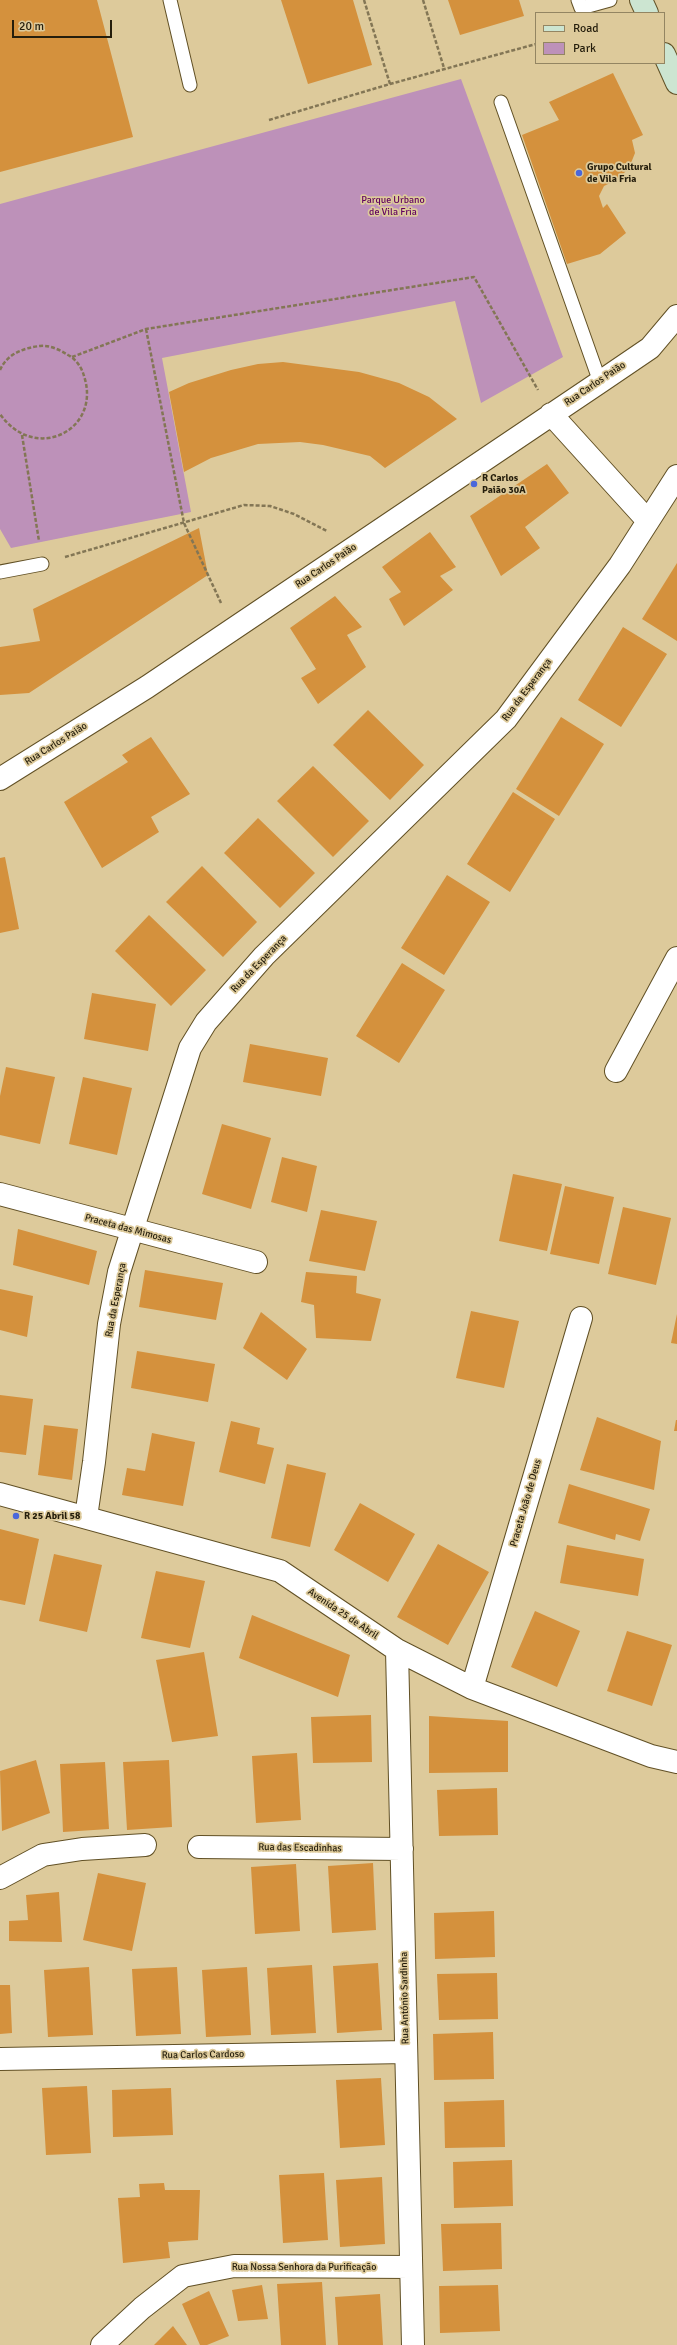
<!DOCTYPE html>
<meta charset="utf-8">
<style>
body{margin:0}
#map{position:relative;width:677px;height:2345px;overflow:hidden;background:#ddca9b;font-family:Signika,sans-serif}
canvas{display:block}
.legend{position:absolute;left:535px;top:12px;width:130px;height:52px;box-sizing:border-box;background:#ddca9b;border:1px solid #938562;margin:0;padding:5px 7px;list-style:none;font-size:12px;color:#251e0c}
.legend li{display:flex;align-items:center;gap:8px;height:20px}
.legend b{width:20px;border:1px solid #938562}
.scale{position:absolute;left:12px;top:20px;width:100px;height:18px;box-sizing:border-box;border:2px solid #251e0c;border-top:0;padding-left:5px;font-size:12px;line-height:14px;white-space:nowrap;color:#251e0c;-webkit-text-stroke:3px #ddca9b;paint-order:stroke}
</style>
<div id="map">
<canvas width="677" height="2345"></canvas>
<ul class="legend">
<li><b style="height:5px;background:#cce5d1"></b>Road</li>
<li><b style="height:11px;background:#bd91b9"></b>Park</li>
</ul>
<div class="scale">20 m</div>
</div>
<script>
const c = document.querySelector('canvas').getContext('2d');
c.lineJoin = 'round';
function fill(path, color) {
  c.fillStyle = color;
  c.fill(path, 'evenodd');
}
function trace(path, color, width, dash) {
  c.strokeStyle = color;
  c.lineWidth = width;
  c.lineCap = dash ? 'butt' : 'round';
  c.setLineDash(dash || []);
  c.stroke(path);
}
function drawText(font, color, halo, rows, align = 'center') {
  c.font = font + ' Signika,sans-serif';
  c.lineWidth = 3.5;
  c.setLineDash([]);
  c.textBaseline = 'middle';
  c.strokeStyle = halo;
  c.fillStyle = color;
  for (const [text, x, y, turn = 0] of rows) {
    c.save();
    c.translate(x, y);
    c.rotate((+turn || 0) * Math.PI / 180);
    c.textAlign = isNaN(turn) ? turn : align;
    if (halo) c.strokeText(text, 0, 0);
    c.fillText(text, 0, 0);
    c.restore();
  }
}
fill(new Path2D(`
 M461,79L563,357L481,403L455,301L162,358L191,512L11,548L0,529V204Z`), '#bd91b9');
fill(new Path2D(`
 M0,0H97L133,137L0,172Z
 M281,0H353L372,65L308,84Z
 M448,0H519L524,16L460,35Z
 M613,73L643,135L632,140L635,153L629,168L618,179L604,186L599,196L603,208L607,204L626,233L600,254L567,264L522,135L559,120L549,102Z
 M283,362L359,372L399,383L429,397L457,419L385,468L370,456L323,445L300,442L258,444L211,458L184,472L169,392L189,383L231,370L258,364Z
 M547,464L569,493L525,527L540,548L501,576L470,516Z
 M199,528L208,575L29,693L0,695V647L40,641L33,609Z
 M430,532L456,567L440,576L453,590L404,626L389,599L401,592L382,567Z
 M677,563V641L642,619Z
 M335,596L362,627L347,635L366,667L318,704L301,678L316,669L290,628Z
 M623,627L667,654L621,727L578,700Z
 M368,710L424,765L390,800L333,745Z
 M561,717L604,744L559,816L516,789Z
 M151,737L190,794L151,817L159,832L102,868L64,802L128,762L122,755Z
 M313,766L369,821L333,857L277,801Z
 M513,792L555,819L510,892L467,864Z
 M258,818L315,873L280,908L224,853Z
 M5,857L19,929L0,933V858Z
 M202,866L257,922L223,957L166,902Z
 M447,875L490,902L444,975L401,948Z
 M149,915L206,970L171,1006L115,951Z
 M402,963L445,990L399,1063L356,1036Z
 M92,993L156,1004L148,1051L84,1039Z
 M250,1044L328,1058L321,1096L243,1082Z
 M6,1067L55,1077L40,1144L0,1135V1096Z
 M83,1077L132,1088L117,1155L69,1144Z
 M222,1124L271,1138L251,1209L202,1194Z
 M282,1157L317,1166L307,1212L271,1202Z
 M513,1174L562,1184L547,1251L499,1241Z
 M565,1186L614,1197L599,1264L550,1254Z
 M623,1207L671,1218L656,1285L608,1274Z
 M321,1210L377,1221L365,1271L309,1261Z
 M18,1229L97,1251L89,1285L13,1265Z
 M145,1270L223,1283L216,1320L139,1307Z
 M306,1272L357,1276L356,1293L381,1299L371,1341L316,1338L314,1305L301,1302Z
 M0,1289L33,1296L27,1337L0,1330Z
 M471,1311L519,1321L504,1388L456,1378Z
 M261,1312L307,1349L287,1380L243,1348Z
 M677,1314V1344L671,1343Z
 M137,1351L215,1364L208,1402L131,1388Z
 M0,1395L33,1399L26,1455L0,1452Z
 M597,1417L661,1441L654,1490L580,1470Z
 M676,1420H677V1431H674Z
 M231,1421L260,1428L257,1444L274,1448L265,1484L219,1472Z
 M44,1425L78,1429L72,1480L38,1475Z
 M152,1433L195,1442L183,1506L122,1495L127,1468L145,1471Z
 M287,1464L326,1473L310,1547L271,1538Z
 M569,1484L650,1509L640,1541L616,1534L615,1540L558,1523Z
 M360,1503L415,1534L388,1582L334,1550Z
 M0,1529L39,1539L25,1605L0,1600Z
 M438,1544L489,1572L448,1645L397,1617Z
 M567,1545L644,1559L638,1596L560,1583Z
 M54,1554L102,1565L87,1632L39,1621Z
 M156,1571L205,1581L190,1648L141,1638Z
 M535,1611L580,1631L557,1687L511,1667Z
 M252,1615L350,1655L338,1697L239,1658Z
 M627,1631L672,1645L652,1706L607,1691Z
 M204,1652L218,1736L172,1742L156,1660Z
 M371,1715L372,1762L313,1763L311,1717Z
 M429,1716L508,1721V1772L429,1773Z
 M297,1753L301,1820L256,1823L252,1756Z
 M36,1760L50,1813L2,1831L0,1771Z
 M169,1760L172,1827L127,1830L123,1762Z
 M105,1762L109,1829L63,1832L60,1764Z
 M497,1788L498,1835L439,1836L437,1790Z
 M373,1863L376,1930L332,1933L328,1866Z
 M296,1864L300,1931L255,1934L251,1867Z
 M98,1873L146,1883L132,1951L83,1940Z
 M59,1892L62,1942L9,1941V1921L28,1920L26,1895Z
 M494,1911L495,1957L435,1959L434,1913Z
 M378,1963L382,2030L337,2033L333,1966Z
 M312,1965L316,2033L271,2035L267,1968Z
 M89,1967L93,2035L48,2037L44,1970Z
 M177,1967L181,2034L136,2036L132,1969Z
 M247,1967L251,2035L206,2037L202,1970Z
 M497,1973L498,2019L439,2020L437,1974Z
 M0,1985H10L12,2033L0,2034Z
 M493,2032L494,2079L434,2080L433,2034Z
 M381,2078L385,2145L340,2148L336,2080Z
 M87,2086L91,2153L46,2155L42,2088Z
 M171,2088L173,2135L113,2137L112,2090Z
 M504,2100L505,2147L445,2148L444,2102Z
 M512,2160L513,2206L454,2208L453,2162Z
 M324,2173L328,2240L283,2243L279,2175Z
 M382,2177L385,2244L340,2247L336,2180Z
 M164,2183L165,2190H200L198,2240L168,2242L170,2258L123,2263L118,2198L140,2197L139,2184Z
 M501,2223L502,2269L443,2271L441,2224Z
 M322,2282L326,2345H281L277,2284Z
 M262,2285L268,2319L238,2321L232,2290Z
 M498,2285L500,2331L440,2333L439,2286Z
 M209,2291L229,2336L207,2345H200L182,2304Z
 M380,2294L383,2345H338L335,2297Z
 M173,2326L187,2345H154Z`), '#d4913d');
const service = new Path2D(`
 M170,0L190,85
 M578,0L581,8L610,0
 M501,102L600,382
 M0,572L42,564`);
const minor = new Path2D(`
 M551,414L648,521
 M0,779L147,687L600,382L650,348L677,316
 M616,1071L677,958
 M0,1194L256,1262
 M0,1494L280,1571L397,1650L472,1688L651,1756L677,1762
 M86,1517L94,1462L109,1324L119,1272L190,1048L206,1022L264,956L506,719L620,565L677,476
 M397,1650L413,2345
 M472,1688L581,1318
 M199,1847L402,1849
 M0,1878L43,1855L82,1849L145,1845
 M0,2059L406,2052
 M102,2345L142,2308L183,2276L234,2266L411,2267`);
const secondary = new Path2D(`
 M641,0L647,13
 M664,54L677,83`);
trace(service, '#615025', 15);
trace(minor, '#615025', 24);
trace(secondary, '#615025', 24);
trace(new Path2D(`
 M364,0L390,84
 M423,0L444,68
 M269,120L390,84L536,44
 M146,329L184,523L221,603
 M72,357L146,329L474,277L538,390
 M0,370C7,354 23,348 40,346C50,345 60,350 68,355C76,359 82,368 84,376C102,430 35,464 0,414
 M22,435L39,541
 M65,557L244,505L270,506L294,514L327,531`), '#837655', 2.5, [4, 2]);
trace(service, '#fff', 13);
trace(minor, '#fff', 22);
trace(secondary, '#cce5d1', 22);
for (const [x, y, r, color] of [
 [579,173,4,"#4a67db"],
 [474,484,4,"#4a67db"],
 [16,1516,4,"#4a67db"]
]) {
  const dot = new Path2D();
  dot.arc(x, y, r, 0, 2 * Math.PI);
  c.fillStyle = color;
  c.fill(dot);
  trace(dot, '#ddca9b', 1.5);
}
drawText('bold 10px', '#251e0c', '#ddca9b', [
 ["Grupo Cultural",587,167],
 ["de Vila Fria",587,179],
 ["R Carlos",482,478],
 ["Paião 30A",482,490],
 ["R 25 Abril 58",24,1516]
], 'left');
drawText('10px', '#60005f', '#ddca9b', [
 ["Parque Urbano",393,200],
 ["de Vila Fria",393,212]
]);
drawText('10px', '#251e0c', '#ddca9b', [
 ["Rua Carlos Paião",595,384,-34],
 ["Rua Carlos Paião",326,566,-34],
 ["Rua da Esperança",527,690,-53],
 ["Rua Carlos Paião",56,744,-32],
 ["Rua da Esperança",259,964,-46],
 ["Praceta das Mimosas",128,1229,15],
 ["Rua da Esperança",116,1300,-79],
 ["Praceta João de Deus",526,1503,-74],
 ["Avenida 25 de Abril",343,1614,34],
 ["Rua das Escadinhas",300,1848,1],
 ["Rua António Sardinha",405,1998,-91],
 ["Rua Carlos Cardoso",203,2055,-1],
 ["Rua Nossa Senhora da Purificação",304,2267]
]);
</script>
